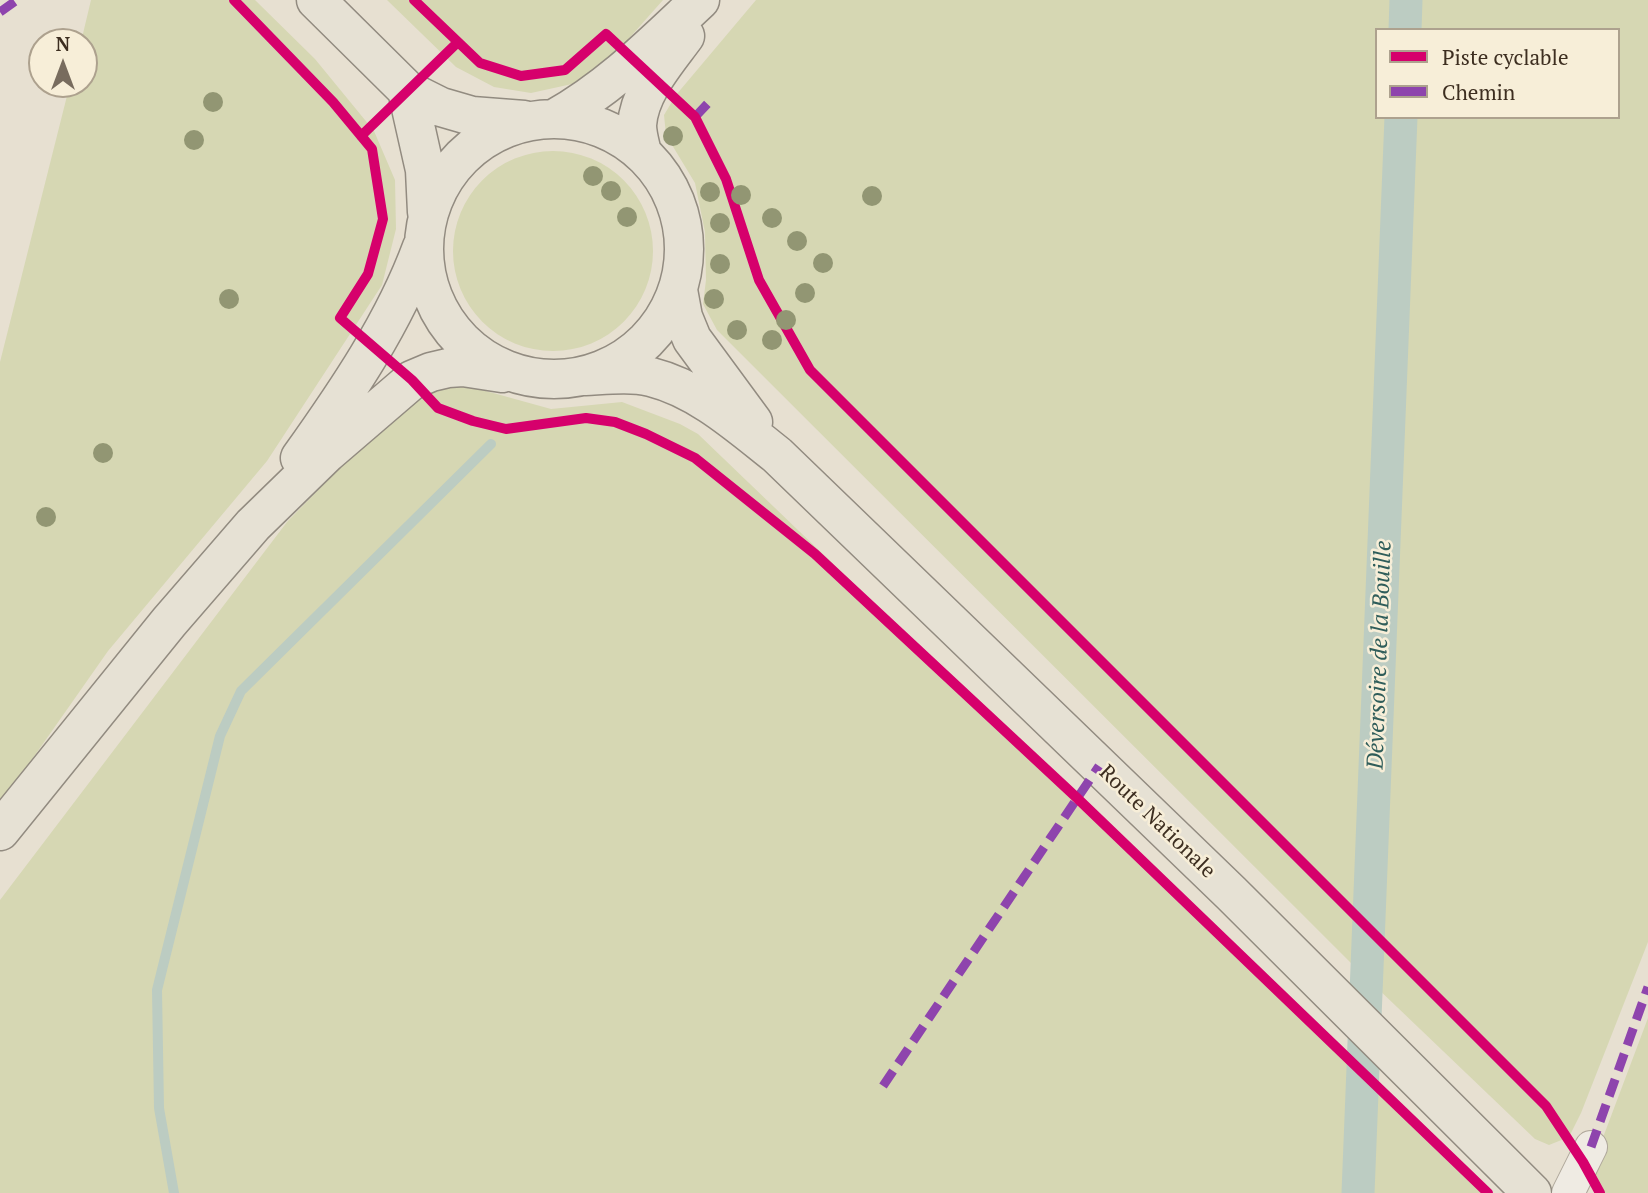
<!DOCTYPE html>
<meta charset="utf-8">
<style>
body{margin:0}
#map{position:relative;width:1648px;height:1193px;overflow:hidden;background:#e7e0d1;font-family:"PT Serif",serif}
canvas{display:block}
.legend{position:absolute;left:1375px;top:28px;width:245px;height:91px;box-sizing:border-box;background:#f7eed8;border:2px solid #ada18e;margin:0;padding:9px 12px;list-style:none;font-size:21px;color:#3d2e20}
.legend li{display:flex;align-items:center;gap:14px;height:35px}
.legend b{width:35px;border:2px solid #ada18e}
.north{position:absolute;left:28px;top:28px;width:70px;height:70px;box-sizing:border-box;background:#f7eed8;border:2px solid #ada18e;border-radius:50%;rotate:0deg;font-size:19px;font-weight:700;line-height:28px;text-align:center;color:#3d2e20}
.north::after{content:'';display:block;margin:auto;width:24px;height:32px;background:#786c5e;clip-path:polygon(50% 0,100% 100%,50% 72%,0 100%)}
</style>
<div id="map">
<canvas width="1648" height="1193"></canvas>
<ul class="legend">
<li><b style="height:9px;background:#d6006c"></b>Piste cyclable</li>
<li><b style="height:9px;background:#8e44ad"></b>Chemin</li>
</ul>
<div class="north">N</div>
</div>
<script>
const c = document.querySelector('canvas').getContext('2d');
c.lineJoin = 'round';
function fill(path, color) {
  c.fillStyle = color;
  c.fill(path, 'evenodd');
}
function trace(path, color, width, dash) {
  c.strokeStyle = color;
  c.lineWidth = width;
  c.lineCap = dash ? 'butt' : 'round';
  c.setLineDash(dash || []);
  c.stroke(path);
}
function drawText(font, color, halo, rows, align = 'center') {
  c.font = font + ' "PT Serif",serif';
  c.lineWidth = 5;
  c.setLineDash([]);
  c.textBaseline = 'middle';
  c.strokeStyle = halo;
  c.fillStyle = color;
  for (const [text, x, y, turn = 0] of rows) {
    c.save();
    c.translate(x, y);
    c.rotate((+turn || 0) * Math.PI / 180);
    c.textAlign = isNaN(turn) ? turn : align;
    if (halo) c.strokeText(text, 0, 0);
    c.fillText(text, 0, 0);
    c.restore();
  }
}
fill(new Path2D(`
 M91,0H255L315,59L374,131L395,180L396,229L382,285L267,461L108,651L0,805V362L70,84H84V42H81Z
 M387,0H663L609,61L572,84L531,93L494,87L456,67Z
 M756,0H1648V942L1581,1113L1569,1137L1549,1145L1535,1139L1351,963L717,330L703,304L706,280L705,232L695,183L666,135L664,115L676,95ZM1377,30H1618V117H1377Z
 M453 251a100 100 0 1 1 200 0a100 100 0 1 1-200 0Z
 M457,383L551,409L622,402L680,424L698,434L1488,1193H0V900L287,522L407,399Z
 M1648,1018V1193H1594L1593,1164Z`), '#d6d7b3');
trace(new Path2D(`
 M174,1193L159,1108L157,990L220,736L241,691L491,444`), '#bcccc2', 10);
trace(new Path2D(`
 M1405,30L1406,0
 M1358,1193L1401,117`), '#bcccc2', 33);
const minor = new Path2D(`
 M1568,1193L1591,1147`);
const major = new Path2D(`
 M316,0L407,90L441,107L472,116L524,120
 M407,90L425,170L427,212
 M424 249a130 130 0 1 1 260 0a130 130 0 1 1-260 0Z
 M554,119C611,87 653,44 700,0
 M642,153C640,144 637,134 637,125C639,92 666,62 685,36
 M678,290L683,317L692,339L753,422
 M585,376C606,375 630,372 651,377C699,389 739,425 777,455L1231,893L1532,1193
 M300,458C347,392 394,323 422,247
 M0,831L169,622L253,525L327,453L412,380L431,372L448,368L463,367L502,373`);
trace(minor, '#ada599', 34);
trace(major, '#928b80', 41);
trace(minor, '#efebe3', 32);
trace(major, '#e6e1d4', 38);
trace(new Path2D(`
 M0,12L17,0
 M695,117L711,100
 M883,1086L1099,766
 M1591,1147L1648,987`), '#8e44ad', 9, [18, 9]);
trace(new Path2D(`
 M234,0L333,102L372,149L383,219L368,274L340,318L412,380L438,408L473,421L506,429L586,418L615,422L646,434L695,458L815,554L1077,798L1488,1193
 M414,0L480,63L521,76L565,70L606,34L695,117L726,179L759,280L810,370L1546,1106L1583,1162L1600,1193
 M361,136L458,42`), '#d6006c', 10);
c.fillStyle = '#929673';
for (const [x, y] of [
 [213,102],
 [673,136],
 [194,140],
 [593,176],
 [611,191],
 [710,192],
 [741,195],
 [872,196],
 [627,217],
 [772,218],
 [720,223],
 [797,241],
 [823,263],
 [720,264],
 [805,293],
 [229,299],
 [714,299],
 [786,320],
 [737,330],
 [772,340],
 [103,453],
 [46,517]
]) {
  c.beginPath();
  c.arc(x, y, 10, 0, 2 * Math.PI);
  c.fill();
}
drawText('21px', '#3d2e20', '#f7eed8', [
 ["Route Nationale",1157,822,44]
]);
drawText('italic 23px', '#2f5d5a', '#f7eed8', [
 ["Déversoire de la Bouille",1380,655,-88]
]);
</script>
